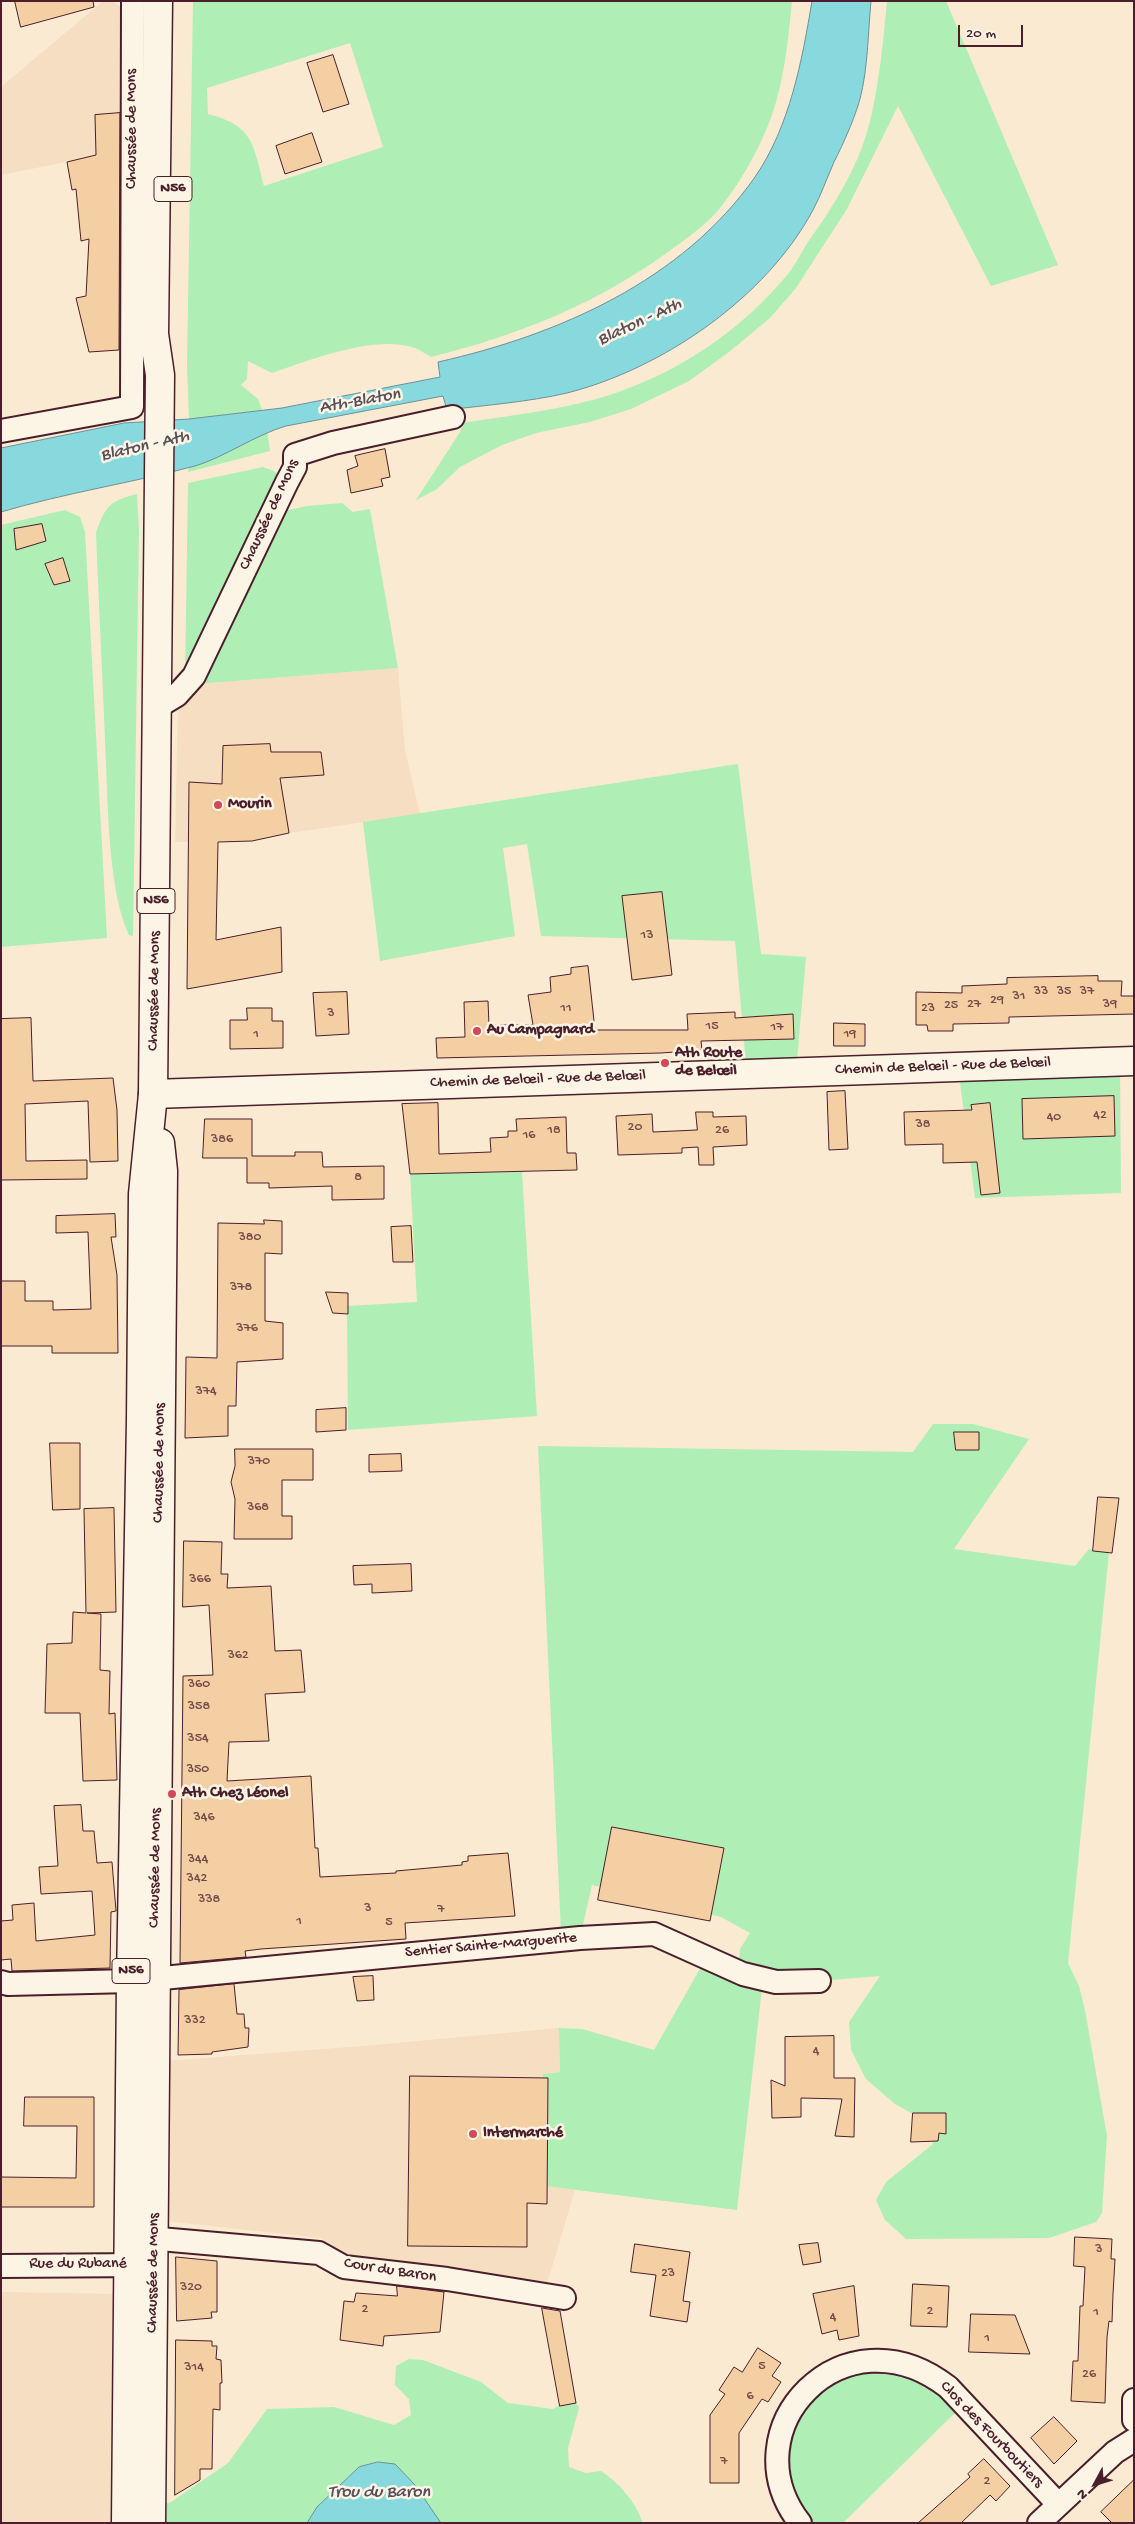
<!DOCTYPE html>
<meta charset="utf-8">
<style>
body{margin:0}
#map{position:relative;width:1135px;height:2524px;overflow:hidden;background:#faead2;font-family:"Gochi Hand",sans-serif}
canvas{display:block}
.frame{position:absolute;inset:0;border:2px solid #4a1f2b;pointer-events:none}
.north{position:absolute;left:1070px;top:2459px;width:50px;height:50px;-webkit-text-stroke:4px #fcf5e5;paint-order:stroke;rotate:231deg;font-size:14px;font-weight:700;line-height:20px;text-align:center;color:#4a1f2b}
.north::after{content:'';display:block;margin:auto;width:18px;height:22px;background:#4a1f2b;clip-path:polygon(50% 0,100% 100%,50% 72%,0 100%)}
.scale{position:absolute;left:958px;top:25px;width:65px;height:22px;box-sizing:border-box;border:2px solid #4a1f2b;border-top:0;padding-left:6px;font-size:15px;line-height:18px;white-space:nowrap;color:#4a1f2b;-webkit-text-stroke:4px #fcf5e5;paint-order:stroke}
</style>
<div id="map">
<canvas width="1135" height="2524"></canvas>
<div class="frame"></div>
<div class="north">N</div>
<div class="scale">20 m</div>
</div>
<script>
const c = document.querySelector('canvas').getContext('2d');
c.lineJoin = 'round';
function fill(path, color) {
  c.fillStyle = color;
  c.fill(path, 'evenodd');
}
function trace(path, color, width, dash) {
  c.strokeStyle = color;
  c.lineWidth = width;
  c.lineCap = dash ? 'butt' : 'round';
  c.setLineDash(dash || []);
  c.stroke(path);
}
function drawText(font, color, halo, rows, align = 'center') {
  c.font = font + ' "Gochi Hand",sans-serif';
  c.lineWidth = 5;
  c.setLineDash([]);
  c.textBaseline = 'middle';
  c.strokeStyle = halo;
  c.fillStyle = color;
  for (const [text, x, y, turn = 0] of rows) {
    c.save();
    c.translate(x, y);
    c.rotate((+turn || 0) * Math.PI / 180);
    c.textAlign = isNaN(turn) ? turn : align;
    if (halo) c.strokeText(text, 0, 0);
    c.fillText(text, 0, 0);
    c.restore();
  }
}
fill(new Path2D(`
 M103,1H111L133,13L131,149L1,175V87Z
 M398,668L405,750L420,814L289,833L252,841L175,842L178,706L197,684Z
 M559,2028L560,2072L543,2074L546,2186L575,2190L544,2294L361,2264L321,2238L165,2221V2061L363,2046Z
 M1,2292L117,2294L112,2523H1Z`), '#f5dec1');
fill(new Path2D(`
 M193,1H792C788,42 784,85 769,123C757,153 740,183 720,208C706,225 686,239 668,252C594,305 519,335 431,357C426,354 420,350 415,348C375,334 310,360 272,373L248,361L247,379L241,385L258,399L262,410L189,419L187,366ZM350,43L383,147L264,186C253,144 254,126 208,114L207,88Z
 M887,1H946L1058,265L991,286L898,106L847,209L796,288L770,318L729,352L689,381L631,409L590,422L536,433L502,445L460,467L437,489L416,500L460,432L463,423C518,414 576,409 629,388C690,365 747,324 788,274C796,264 801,253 808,242C828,214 848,183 861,150C877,111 883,44 887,1Z
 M267,431L270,451L188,472L189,467Z
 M263,467L274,471L282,479L185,680L188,483Z
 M137,494L139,529L133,936L129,935C109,893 108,811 106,764C103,687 99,610 96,533C105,507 109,501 137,494Z
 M342,503L353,512L370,509L398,668L197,684L279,512L307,506Z
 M65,510L80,517L85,532L107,938L1,947V525Z
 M738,764L761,954L806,957L796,1072L747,1074L735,941L541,936L527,844L503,848L515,936L380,961L363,822Z
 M1120,1062L1121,1193L975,1198L958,1067Z
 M522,1172L537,1416L348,1430L347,1306L417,1302L410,1173Z
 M933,1424H973L1029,1439L954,1549L1075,1566L1089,1549L1109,1552L1068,1963L1079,1986L1085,2010L1107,2136L1102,2213L1096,2222L1049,2238L906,2239L885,2220L876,2200L886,2182L933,2144L926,2121L895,2104L866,2079L851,2050L849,2022L880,1976L819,1981L763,1979L737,2210L545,2186L543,2074L560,2072L559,2028L582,2029L654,2050L706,1958L739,1961L740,1949L750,1933L721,1917L592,1885L580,1938L561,1932L538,1446L913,1452Z
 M409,2359L423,2360L481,2382L508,2403L553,2409L564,2402H576L579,2408L568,2448L569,2467L586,2473L601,2471C620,2484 635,2501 643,2523H441L415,2485L378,2462L359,2467L317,2507L307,2523H164V2504L171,2502L228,2463L267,2409L334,2407L394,2425L411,2415L409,2399L395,2385L396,2366Z
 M870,2360L964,2404L843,2523H800L782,2491L790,2411Z`), '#afeeb5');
const water = new Path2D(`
 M812,1H871C868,33 868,68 860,99C854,120 844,142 834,162C827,178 821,195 813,210C766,298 662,369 567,393C528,402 487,405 447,410L443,396L286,426C255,435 225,457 195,466C131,483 65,493 1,512V448L124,423L189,419L282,408L440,377L438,362C558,335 682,281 755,177C790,126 802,61 812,1Z
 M378,2462L395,2464L415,2485L441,2523H307L317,2507L359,2467Z`);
fill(water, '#88d9de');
trace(water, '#6f8f96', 1);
const building = new Path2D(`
 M15,1H93L94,7L21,27Z
 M333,55L349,104L323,112L307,63Z
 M120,113L119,350L89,352L76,298L86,296L89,239L81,241L76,189L72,190L67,162L96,155L95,115Z
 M312,133L322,162L285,174L276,146Z
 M385,449L390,477L381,479L383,486L351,493L347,470L358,466L355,456Z
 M42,524L46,541L16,550L14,529Z
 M63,558L70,581L54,585L45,564Z
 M270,744L271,752H321L324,775L280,778L289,833L252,841L218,842L216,940L281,927L282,972L187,989L189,782L222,784L223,746Z
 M662,892L672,975L632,980L622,896Z
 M588,966L595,1030H688L687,1014L735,1012V1018L793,1014L794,1039L701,1041L702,1050L661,1053L437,1058L436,1038L465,1037L464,1002L488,1001L489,1025H533L528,995L551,992L550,977L571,974V968Z
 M1098,976V981H1122L1121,996H1134V1014L1009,1017V1023L953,1024V1031H928L927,1025H916V992L962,993V986L1007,984V978Z
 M347,992L349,1034L316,1036L313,993Z
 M247,1008H272V1021H283V1048L230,1049V1020H247Z
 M31,1018L33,1081L113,1078L117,1110L118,1161L90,1162L88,1101L25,1104L26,1161L87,1160V1179L1,1180V1019Z
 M834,1023L865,1024V1046H834Z
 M845,1091L848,1149L829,1150L827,1092Z
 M1114,1096L1115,1136L1023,1139L1022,1099Z
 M438,1103L439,1154L491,1152L490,1138L508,1137V1131H517L516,1119L566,1117L567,1153H576L577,1170L410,1174L402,1104Z
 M990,1103L1000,1193L981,1195L977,1162L943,1163V1144L905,1145L904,1112L972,1110L971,1105Z
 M696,1112H713V1117L746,1116L747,1145L713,1147L714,1165H699L698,1147L682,1148V1153L618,1155L616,1116L652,1114L653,1132L697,1130Z
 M205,1119H252V1156H295V1152H322L323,1167L384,1166V1199L332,1200V1186L269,1188V1183H247V1158H203Z
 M115,1214L116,1237H111L117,1275L118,1353H52V1346H1V1281H25V1301H53V1310L91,1309L88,1232L56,1233V1216Z
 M264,1220L282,1221V1254L265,1253V1321L283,1323V1359L237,1362L236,1406H228V1436L185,1438L186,1357L217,1358L218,1223L264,1224Z
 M411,1226L413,1262H393L391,1227Z
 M326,1292L348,1293V1314L333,1313Z
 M346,1408V1430L316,1432V1410Z
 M954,1432H979V1450H956Z
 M50,1443H80V1509L53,1510Z
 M235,1449H313V1480H282V1516H292V1539H234L235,1499L231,1482L235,1466Z
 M401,1454L402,1471L369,1472V1455Z
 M1098,1497L1119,1498L1112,1553L1093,1551Z
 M114,1508L116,1612L87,1613L101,1614L100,1670L110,1671L109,1714L115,1713L117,1780L83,1781L80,1713H45L47,1644L72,1643L73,1612L86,1613L84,1509Z
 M184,1541L222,1542L221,1574H228L227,1588L271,1586L275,1651L301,1650L305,1692L265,1694L269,1741L229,1742L227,1781L311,1776L315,1848H318L320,1877L396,1873V1871L462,1865V1862L468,1861V1856L508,1853L515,1916L405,1923L406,1939L261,1949L245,1951L246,1957L180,1963L183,1676L213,1675L209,1605L183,1607Z
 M411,1564L412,1591L372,1593V1584L354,1585L353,1566Z
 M81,1805L83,1831H94L97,1863L112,1862L116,1911L111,1912L110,1968L12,1971L11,1959L1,1960V1921L13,1920L12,1905L34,1903L36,1941L95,1935L92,1891L41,1894L39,1867L58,1866L54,1806Z
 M612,1827L724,1848L710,1921L598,1900Z
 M373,1976L374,2000L357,2001L353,1977Z
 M234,1984L237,2014H244L245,2028H249L248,2047L212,2052V2054L178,2055L179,1990Z
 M834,2036V2078H855L854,2137L835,2136L842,2099L801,2098V2117L772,2118L771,2080L785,2086V2037Z
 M410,2076L548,2078L547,2204L527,2203V2247L408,2246Z
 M25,2097H94V2207H1V2177L76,2178L77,2126H24Z
 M913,2113H946V2134L939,2133L938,2141L911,2142Z
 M1075,2237L1112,2239L1111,2259H1115L1113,2294L1112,2322L1109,2321L1107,2337L1105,2403L1071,2401L1073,2361H1078L1080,2306H1083L1085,2267L1074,2266Z
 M818,2243L821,2262L803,2265L799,2245Z
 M635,2244L690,2252L683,2301L690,2302L687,2322L650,2316L656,2275L631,2272Z
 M176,2257L217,2261V2312H211L212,2318L177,2321Z
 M913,2284L949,2286L947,2327L911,2326Z
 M397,2286L444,2292L440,2332L384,2336L383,2346L340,2340L344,2301L354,2302L356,2293L397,2296Z
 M854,2286L859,2336L839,2340L837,2330L822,2334L813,2294Z
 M542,2308L560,2311L576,2403L560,2406Z
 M971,2314L1015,2315L1030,2354L969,2352Z
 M176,2340L212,2341V2346H217L216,2359L221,2360L222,2383H220V2410L213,2409L212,2469H200V2480L175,2495Z
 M758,2348L781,2363L772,2376L781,2382L768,2402L762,2399L739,2433V2483H710V2415L725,2394L719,2390L734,2367L742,2372Z
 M1054,2417L1077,2441L1054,2464L1031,2438Z
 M984,2459L1010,2486L996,2501L990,2495L961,2523H918L970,2477L968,2474Z
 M1134,2480V2523H1112L1101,2512Z`);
fill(building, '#f4cfa4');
trace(building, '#4a1f2b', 1);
const street = new Path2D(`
 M1,431L132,407L133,1
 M157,707L177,695L194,676L287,482L295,467V455L333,443L453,417
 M1,1982L8,1984L131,1981L580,1938L654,1934L743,1974L776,1982L819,1981
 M137,2237L319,2253L344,2267L447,2279L564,2298
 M1,2266L146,2265
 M1134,2400V2420
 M800,2523C727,2429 844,2306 948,2387L1058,2504
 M1039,2523L1115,2452L1134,2440`);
const secondary = new Path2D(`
 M153,1094L1134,1061`);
const primary = new Path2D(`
 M126,2523L131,1981L141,1420L143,1194L153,1094L160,375L154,334L158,1
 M151,2523L163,1171L160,1143`);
trace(street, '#4a1f2b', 26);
trace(secondary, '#4a1f2b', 31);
trace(primary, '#4a1f2b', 31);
trace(street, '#fcf5e5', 22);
trace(secondary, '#fcf5e5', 28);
trace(primary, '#fcf5e5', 28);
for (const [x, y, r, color] of [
 [218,805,5,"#d1495b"],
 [477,1031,5,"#d1495b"],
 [665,1063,5,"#d1495b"],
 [172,1794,5,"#d1495b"],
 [473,2134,5,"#d1495b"]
]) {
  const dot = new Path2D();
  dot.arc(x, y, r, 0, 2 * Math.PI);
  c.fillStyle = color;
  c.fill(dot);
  trace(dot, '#fcf5e5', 2);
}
drawText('14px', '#744b49', null, [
 ["13",647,936],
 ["33",1041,992],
 ["35",1064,992],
 ["37",1087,992],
 ["31",1019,997],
 ["29",997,1001],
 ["27",974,1005],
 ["39",1110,1005],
 ["25",951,1006],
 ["11",566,1009],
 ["23",928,1009],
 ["3",331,1014],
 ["15",712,1027],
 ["17",777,1028],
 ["1",256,1035],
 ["19",850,1035],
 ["42",1100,1116],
 ["40",1054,1118],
 ["38",923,1125],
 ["20",635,1128],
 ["18",554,1131],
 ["26",722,1131],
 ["16",529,1136],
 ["386",222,1140],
 ["8",358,1178],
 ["380",250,1238],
 ["378",241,1288],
 ["376",247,1329],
 ["374",206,1392],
 ["370",259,1462],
 ["368",258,1508],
 ["366",200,1580],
 ["362",238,1656],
 ["360",199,1685],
 ["358",199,1707],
 ["354",198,1739],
 ["350",198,1770],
 ["346",204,1818],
 ["344",198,1860],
 ["342",197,1879],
 ["338",209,1900],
 ["3",368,1909],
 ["7",441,1910],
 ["1",299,1922],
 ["5",389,1923],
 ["332",195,2021],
 ["4",816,2052],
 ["3",1099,2250],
 ["23",668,2274],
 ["320",191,2288],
 ["2",365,2310],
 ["2",930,2312],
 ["1",1096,2313],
 ["4",833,2318],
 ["1",987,2339],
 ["5",762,2367],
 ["314",194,2368],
 ["26",1089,2375],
 ["6",750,2397],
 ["7",724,2462],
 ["2",987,2482]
]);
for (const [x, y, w] of [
 [173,189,38],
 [156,901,38],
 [131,1971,38]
]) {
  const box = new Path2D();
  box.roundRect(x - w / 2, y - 12.5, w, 25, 4);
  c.fillStyle = '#fcf5e5';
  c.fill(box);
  trace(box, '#4a1f2b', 1);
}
drawText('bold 15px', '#4a1f2b', null, [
 ["N56",173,189],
 ["N56",156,901],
 ["N56",131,1971]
]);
drawText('16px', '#4a1f2b', '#fcf5e5', [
 ["Chaussée de Mons",133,129,-90],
 ["Chaussée de Mons",270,515,-65],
 ["Chaussée de Mons",155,991,-89],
 ["Chemin de Belœil - Rue de Belœil",943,1067,-2],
 ["Chemin de Belœil - Rue de Belœil",538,1080,-2],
 ["Chaussée de Mons",160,1463,-89],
 ["Chaussée de Mons",156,1868,-89],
 ["Sentier Sainte-Marguerite",491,1946,-5],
 ["Rue du Rubané",78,2265],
 ["Cour du Baron",390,2271,9],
 ["Chaussée de Mons",154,2273,-89],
 ["Clos des Fourboutiers",991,2435,46]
]);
drawText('bold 16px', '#4a1f2b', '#fcf5e5', [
 ["Mourin",228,805],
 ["Au Campagnard",487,1031],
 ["Ath Route",675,1054],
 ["de Belœil",675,1072],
 ["Ath Chez Léonel",182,1794],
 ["Intermarché",483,2134]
], 'left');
drawText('italic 18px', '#5a4e58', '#fcf5e5', [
 ["Blaton - Ath",640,323,-25],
 ["Ath-Blaton",360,402,-10],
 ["Blaton - Ath",145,447,-13],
 ["Trou du Baron",379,2493]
]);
</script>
